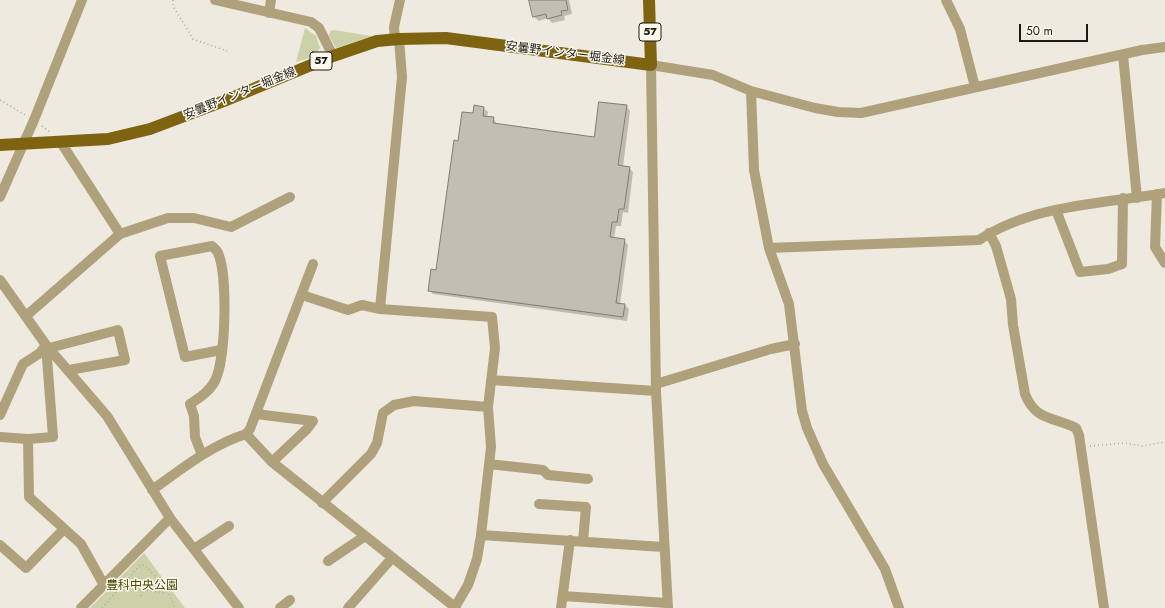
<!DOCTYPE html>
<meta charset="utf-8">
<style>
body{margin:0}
#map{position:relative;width:1165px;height:608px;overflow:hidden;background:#efeadf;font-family:Jost,sans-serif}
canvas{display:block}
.scale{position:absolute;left:1019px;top:24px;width:69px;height:18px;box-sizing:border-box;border:2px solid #1b1a16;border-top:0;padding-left:5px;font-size:12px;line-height:14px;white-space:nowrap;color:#1b1a16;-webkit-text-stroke:3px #fcf8ec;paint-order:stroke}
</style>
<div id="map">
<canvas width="1165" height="608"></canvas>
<div class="scale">50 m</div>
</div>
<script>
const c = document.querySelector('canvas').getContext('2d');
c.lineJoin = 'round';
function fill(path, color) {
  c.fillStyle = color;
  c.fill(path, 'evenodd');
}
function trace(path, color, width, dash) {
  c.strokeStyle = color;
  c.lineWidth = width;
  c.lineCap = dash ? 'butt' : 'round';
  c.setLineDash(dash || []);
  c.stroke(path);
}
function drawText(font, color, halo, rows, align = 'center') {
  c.font = font + ' Jost,"Noto Sans JP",sans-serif';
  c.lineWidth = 3;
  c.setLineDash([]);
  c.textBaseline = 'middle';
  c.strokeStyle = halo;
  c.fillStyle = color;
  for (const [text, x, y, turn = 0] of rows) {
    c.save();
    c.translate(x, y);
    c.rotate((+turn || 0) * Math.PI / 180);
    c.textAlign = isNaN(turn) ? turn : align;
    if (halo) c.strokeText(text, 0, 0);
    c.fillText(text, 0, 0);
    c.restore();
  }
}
fill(new Path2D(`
 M305,28L316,36L320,48L313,57L296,62Z
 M334,30L372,36L336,48L329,36L330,31Z
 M144,553L185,608H90Z`), '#ccd1aa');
fill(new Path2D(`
 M530,0H569L572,14L564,16L565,20L552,23L548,18L539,21L534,17Z
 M626,106L630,111L623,167L629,168L633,172L628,213L623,212L621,226H616L614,239L624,240L628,245L620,304L625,305L629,309L627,321L433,294L429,290L437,271L459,142L474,115L483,108L488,112L487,117L493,118L497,124L595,138Z`), '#0003');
const building = new Path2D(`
 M529,0H566L568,10L561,11L562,15L547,19L546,14L533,17Z
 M599,102L627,105L618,165L630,167L624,209H619L617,222H612L610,237L625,239L616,303L625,304L623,317L428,291L431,269L436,270L454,140L458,141L462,112L473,113L474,105L484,107L483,116L494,117L493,123L594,137Z`);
fill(building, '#c2beb3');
trace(building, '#817d73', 1);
trace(new Path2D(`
 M173,0V6L193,39L227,51
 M0,100L25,115
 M42,126L50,132
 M1090,446L1125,443L1142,446L1165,442
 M124,584L143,590L167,593
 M141,596L143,590
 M102,608L140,565H144C155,575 173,594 174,608`), '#ada9a0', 1.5, [1, 3]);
trace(new Path2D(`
 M215,0L311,22L319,28L333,56
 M946,0L960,29L975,87
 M269,13L271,0
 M395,39L394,27L400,0
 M399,39L402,77L380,309L492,317L495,348L488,407L491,447L481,535L477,559L468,585L455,607
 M1123,55L1137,198
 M751,91L754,170L769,248L789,304L802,411L807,428L823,464L885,569L899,608
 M1157,194L1155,247L1165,263
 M0,197L34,120L82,0
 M1056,210L1080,272L1108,269L1122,264L1123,198
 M989,233L996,246L1011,299L1013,325L1025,394C1035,420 1053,417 1076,428L1079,435L1104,608
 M120,234L168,218H194L231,227L290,197
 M769,248L979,240C1033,204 1103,204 1165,193
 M0,280L46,345L107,416L170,518L239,608
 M302,295L348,310L362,305L380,309
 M26,316L120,234L60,141
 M49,348L118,330L125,360L69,370
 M491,380L656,391
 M656,384L771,349L795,344
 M256,414L313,421L307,429L272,462
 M0,415L23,364L40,353L46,345
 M246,434L250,429L313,264
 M0,437L28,439L53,437L46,345
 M28,439L29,497L81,544L104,585
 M202,455L195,437L194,416L190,404C199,398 209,392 215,381C226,359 228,275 218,253C217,250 214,248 212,246L160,256L185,357L221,350
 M489,464L543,470L548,475L588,479
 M152,490C182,469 211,445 246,434L272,462L456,608
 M322,503L371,454L377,443L383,413L394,405L414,401L488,407
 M539,504L586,507L583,541
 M481,535L663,547
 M0,545L26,568L64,529
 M194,549L229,526
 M328,561L365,536
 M563,596L667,603
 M81,608L170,518
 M280,608L290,600
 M348,608L392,558
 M561,608L570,540
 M668,608L656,391L651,65L713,75L751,91L815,108L838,112L861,113L1142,50L1165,47`), '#b0a17d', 10);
trace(new Path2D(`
 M0,145L108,139L150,129L224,101L333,56L377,41L399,39L446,38L651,65L649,0`), '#7e6311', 12);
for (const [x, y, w] of [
 [650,32,22],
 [321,61,22]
]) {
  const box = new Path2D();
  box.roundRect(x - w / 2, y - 9, w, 18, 3);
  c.fillStyle = '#fcf8ec';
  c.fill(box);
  trace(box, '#1b1a16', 1);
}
drawText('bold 11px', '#1b1a16', null, [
 ["57",650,32],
 ["57",321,61]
]);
drawText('12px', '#1b1a16', '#fcf8ec', [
 ["安曇野インター堀金線",565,54,7],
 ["安曇野インター堀金線",240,94,-22]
]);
drawText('12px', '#474b05', '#fcf8ec', [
 ["豊科中央公園",142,586]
]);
</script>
